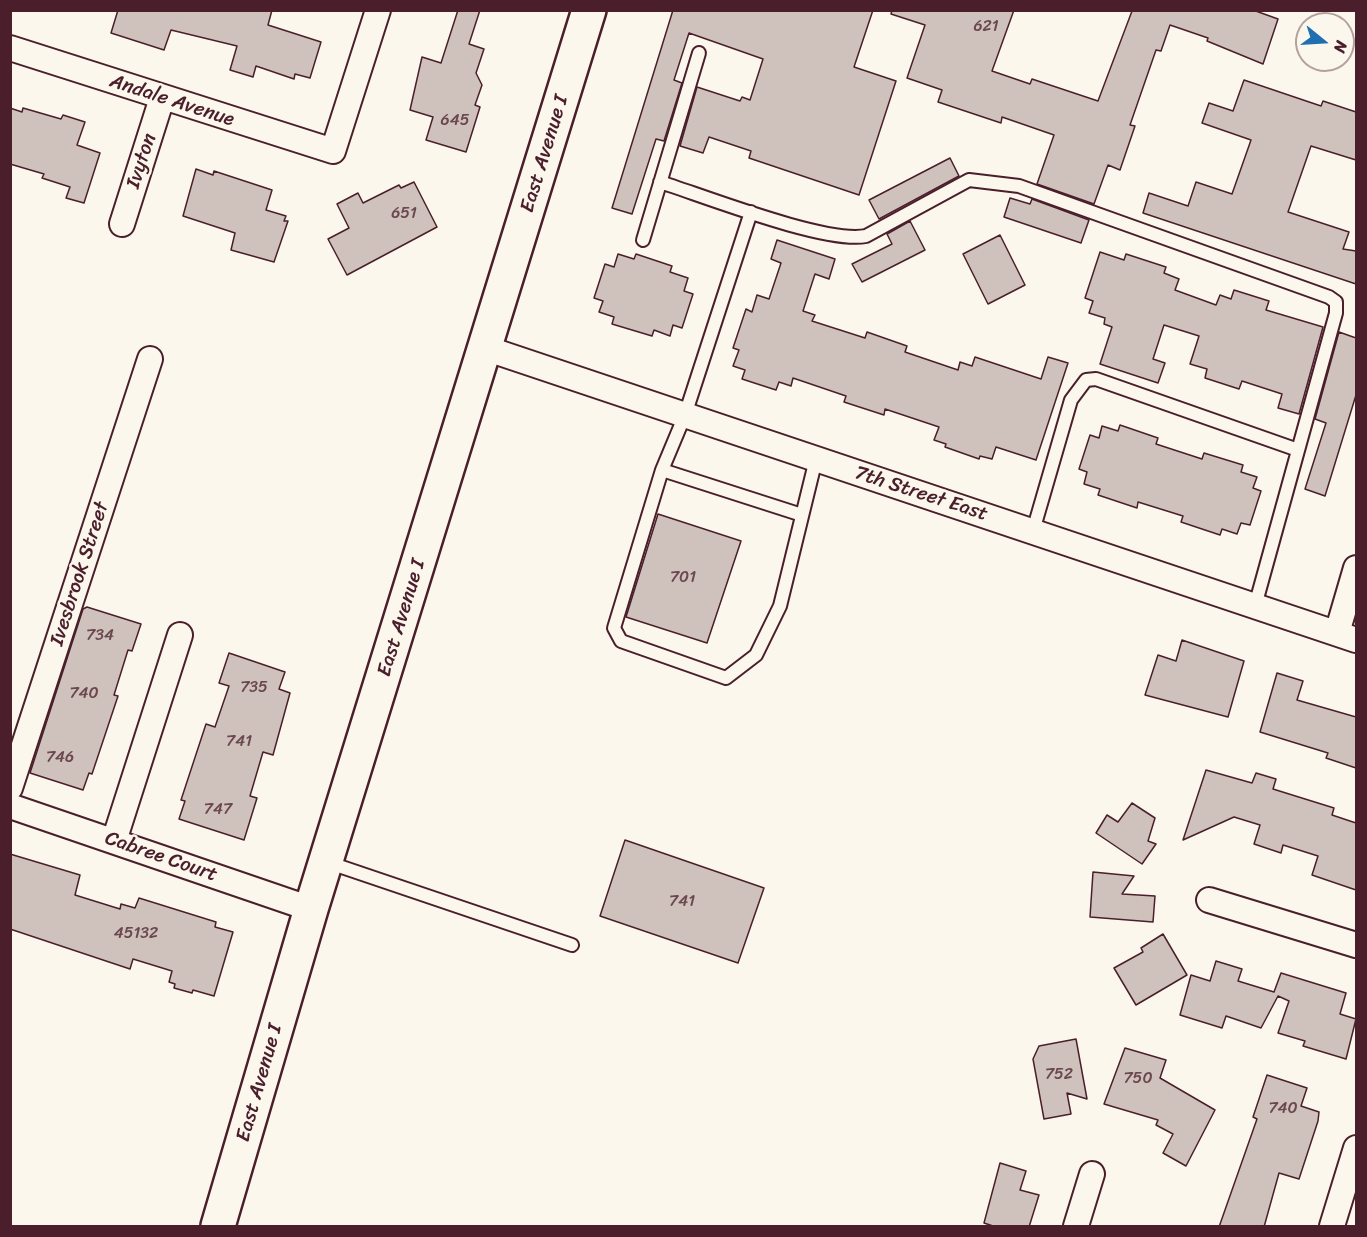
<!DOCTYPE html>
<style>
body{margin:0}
#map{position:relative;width:1367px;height:1237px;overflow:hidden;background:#fbf7ec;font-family:Sriracha,sans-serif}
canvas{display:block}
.frame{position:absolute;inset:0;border:12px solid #4a1f2b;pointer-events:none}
.north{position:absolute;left:1295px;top:12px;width:60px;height:60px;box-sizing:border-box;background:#fbf7ec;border:2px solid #b4a19f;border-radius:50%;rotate:108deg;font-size:16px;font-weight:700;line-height:24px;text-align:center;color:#4a1f2b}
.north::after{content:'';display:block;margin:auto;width:21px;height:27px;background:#1f6fb2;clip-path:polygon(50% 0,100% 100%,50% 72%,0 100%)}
</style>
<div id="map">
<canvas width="1367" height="1237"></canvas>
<div class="frame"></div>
<div class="north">N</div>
</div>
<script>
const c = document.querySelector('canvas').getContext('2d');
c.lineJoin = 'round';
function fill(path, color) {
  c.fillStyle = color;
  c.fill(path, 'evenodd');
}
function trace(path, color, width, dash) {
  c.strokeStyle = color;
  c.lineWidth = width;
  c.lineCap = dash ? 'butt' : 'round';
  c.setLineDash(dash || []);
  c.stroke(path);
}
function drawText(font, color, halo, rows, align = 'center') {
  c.font = font + ' Sriracha,sans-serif';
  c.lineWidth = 5;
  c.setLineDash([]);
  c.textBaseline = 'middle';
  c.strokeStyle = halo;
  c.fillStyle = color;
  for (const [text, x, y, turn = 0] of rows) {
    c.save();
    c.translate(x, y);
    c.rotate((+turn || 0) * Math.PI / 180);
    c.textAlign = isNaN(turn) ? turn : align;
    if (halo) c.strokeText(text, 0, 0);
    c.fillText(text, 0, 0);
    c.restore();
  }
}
const building = new Path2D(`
 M118,10H272L268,25L321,42L310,78L295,74L294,79L256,66L253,77L230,70L237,46L171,30L164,50L111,33Z
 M458,10H480L469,44L484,49L476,73L482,85L475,105L480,107L466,152L426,140L433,117L410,110L422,57L441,63Z
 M673,10H873L854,67L896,81L859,195L749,158L751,151L709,137L703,153L680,146L697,87L740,101L742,97L750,100L763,59L689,33L674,80L682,83L664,141L656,139L632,214L612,208Z
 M892,10H1014L992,71L1030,84L1032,79L1098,101L1132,11L1253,10L1278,19L1263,64L1207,41L1208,38L1170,25L1161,51L1156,50L1130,125L1135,126L1120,170L1108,165L1094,204L1037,184L1054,135L1002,117L1001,123L938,102L942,90L907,78L925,25L891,14Z
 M1244,80L1321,106L1323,101L1356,112V160L1311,146L1288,212L1349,232L1343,249L1356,251V284L1143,213L1149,193L1188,206L1196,182L1232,194L1251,140L1202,123L1209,103L1233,111Z
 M10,108L22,112L23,108L61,119L63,115L85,122L77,145L100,153L84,203L66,198L70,187L42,178L44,174L10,164Z
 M950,158L959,176L879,219L869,200Z
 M196,169L213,175L214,171L272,190L266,210L286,216L284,221H288L274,262L231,250L235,233L183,216Z
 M414,182L437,227L347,275L328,239L349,228L337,204L358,193L363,203L399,185L401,188Z
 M1010,198L1030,204L1032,199L1089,220L1081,243L1004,217Z
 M910,221L925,250L862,282L852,264L892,244L887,234Z
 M1000,235L1025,285L988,304L963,254Z
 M777,240L835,259L829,279L815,274L803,311L815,315L812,321L865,338L867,332L907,346L905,352L958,370L960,362L972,366L975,357L1041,379L1048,357L1068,363L1036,460L996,447L992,459L980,456L979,459L945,447L946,444L934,440L939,427L885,409L884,415L844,402L846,396L793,378L791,386L779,382L776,390L742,379L745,370L733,366L739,350L733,348L746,309L752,312L757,295L769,299L781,263L771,259Z
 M1100,252L1124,260L1126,254L1166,267L1164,273L1179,279L1175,290L1216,305L1220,295L1231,299L1234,290L1269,301L1266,310L1323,327L1299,414L1278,408L1282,394L1242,381L1239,389L1205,378L1207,369L1190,364L1199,336L1164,325L1153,359L1165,363L1158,383L1100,364L1112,327L1104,324L1105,318L1089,313L1093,301L1085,298Z
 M618,254L634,259L636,254L672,266L670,272L688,278L684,291L693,294L682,328L673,325L670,336L654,330L652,336L612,324L614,317L599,312L603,301L594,298L605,264L614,267Z
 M1339,332L1356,338V395L1325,496L1305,489L1326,423L1315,419Z
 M1120,425L1158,438L1156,444L1202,459L1204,453L1243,465L1241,472L1257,477L1253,488L1261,491L1250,525L1241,523L1237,534L1222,529L1220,535L1181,522L1183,516L1138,502L1137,508L1098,495L1100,489L1084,484L1087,472L1079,469L1090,435L1099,438L1102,426L1118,431Z
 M658,514L741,541L707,643L626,617Z
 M87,607L141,624L132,651L128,650L114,695L118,696L92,774L89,773L83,790L30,773L83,609Z
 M1182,640L1244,661L1228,717L1145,695L1158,655L1176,661Z
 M229,653L285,672L279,689L290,693L273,755L263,752L250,796L257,798L244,840L179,819L185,801L181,800L206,724L215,727L229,686L219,683Z
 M1277,673L1303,681L1297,700L1356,717V768L1326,758L1328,753L1260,732Z
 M1206,770L1252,783L1256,773L1276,779L1273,789L1334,808L1332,815L1356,823V890L1312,875L1318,856L1283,845L1281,853L1254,844L1260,825L1234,817L1183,840Z
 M1132,803L1155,818L1148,841L1156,844L1142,864L1096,833L1107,815L1118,822Z
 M625,840L764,888L738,963L600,916Z
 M10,854L80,875L75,895L120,909L121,904L135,908L139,898L216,922L215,927L233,932L214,996L193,990L192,993L174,988L175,984L169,982L172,971L133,959L130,969L10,929Z
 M1093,872L1134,876L1122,894L1155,896L1153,922L1090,917Z
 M1163,934L1187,975L1136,1005L1114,968L1143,952L1141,948Z
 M1216,961L1242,969L1238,981L1274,992L1281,973L1346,993L1340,1014L1356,1019L1346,1059L1303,1046L1305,1041L1278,1033L1289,1001L1278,996L1261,1028L1226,1016L1222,1028L1180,1015L1191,975L1210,981Z
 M1076,1039L1087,1099L1067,1093L1071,1114L1044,1119L1033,1059L1039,1046Z
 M1125,1048L1166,1060L1160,1078L1215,1110L1186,1166L1163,1153L1173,1134L1156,1125L1158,1120L1104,1104Z
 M1267,1075L1307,1088L1301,1106L1319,1112L1318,1121L1299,1179L1279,1173L1264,1227H1219L1257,1119L1253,1117Z
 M1000,1163L1026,1171L1020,1190L1039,1195L1029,1227H996L984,1223Z`);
fill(building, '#cfc2bc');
trace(building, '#4a1f2b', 1.5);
const lane = new Path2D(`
 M660,182C704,196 826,244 866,236L969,180L1019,186L1329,297L1336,302V313L1255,606
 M751,212L685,415L662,470L614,628L621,641L726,678L756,655L780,606L816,459
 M643,240L699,53
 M662,470L802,515
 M1033,531L1071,400L1086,380L1096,379L1298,450
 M327,862L572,945`);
const street = new Path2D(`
 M10,48L333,151L378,10
 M122,224L162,98
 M485,348L1356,640
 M1337,633L1356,568
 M10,788L150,359
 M10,806L311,909
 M114,841L180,635
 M1209,900L1356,945
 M1076,1226L1092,1174
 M1332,1226L1356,1148`);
const primary = new Path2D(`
 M218,1226L311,909L589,10`);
trace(lane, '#4a1f2b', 16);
trace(street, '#4a1f2b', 28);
trace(primary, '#4a1f2b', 38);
trace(lane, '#fbf7ec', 12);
trace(street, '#fbf7ec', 24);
trace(primary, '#fbf7ec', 33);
drawText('16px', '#6b484f', null, [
 ["621",986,27],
 ["645",455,121],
 ["651",404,214],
 ["701",683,578],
 ["734",100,636],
 ["735",254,688],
 ["740",84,694],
 ["741",239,742],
 ["746",60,758],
 ["747",218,810],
 ["741",682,902],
 ["45132",136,934],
 ["752",1059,1075],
 ["750",1138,1079],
 ["740",1283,1109]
]);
drawText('20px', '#4a1f2b', '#fbf7ec', [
 ["Andale Avenue",172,101,18],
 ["East Avenue I",545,154,-73],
 ["Ivyton",142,161,-72],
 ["7th Street East",921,494,18],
 ["Ivesbrook Street",80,574,-72],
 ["East Avenue I",402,618,-73],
 ["Cabree Court",161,857,19],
 ["East Avenue I",260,1083,-74]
]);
</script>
